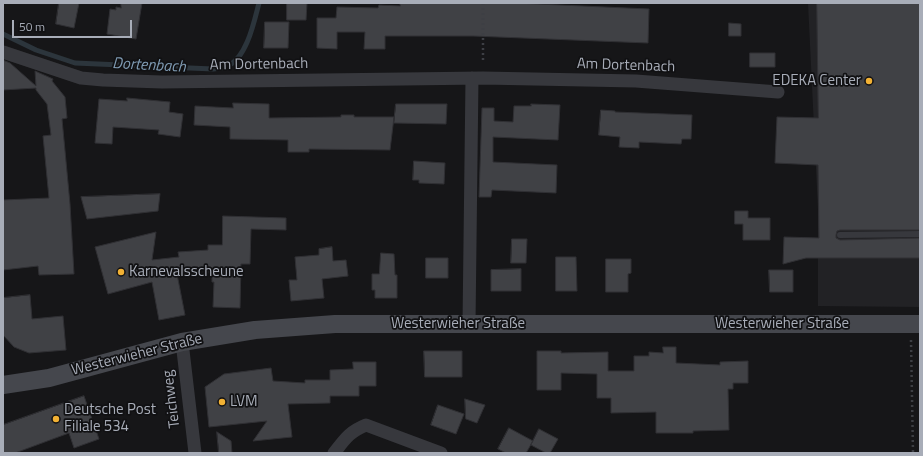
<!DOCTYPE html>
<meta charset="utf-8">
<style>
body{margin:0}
#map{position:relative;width:923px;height:456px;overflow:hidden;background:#161618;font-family:"Titillium Web",sans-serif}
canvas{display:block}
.frame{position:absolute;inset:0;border:4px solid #a8adb8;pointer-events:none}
.scale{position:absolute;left:12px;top:20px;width:120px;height:18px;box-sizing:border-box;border:2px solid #a8adb8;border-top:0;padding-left:5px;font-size:12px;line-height:14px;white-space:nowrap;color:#a8adb8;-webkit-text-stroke:3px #111113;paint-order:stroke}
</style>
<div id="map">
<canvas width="923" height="456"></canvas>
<div class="frame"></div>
<div class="scale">50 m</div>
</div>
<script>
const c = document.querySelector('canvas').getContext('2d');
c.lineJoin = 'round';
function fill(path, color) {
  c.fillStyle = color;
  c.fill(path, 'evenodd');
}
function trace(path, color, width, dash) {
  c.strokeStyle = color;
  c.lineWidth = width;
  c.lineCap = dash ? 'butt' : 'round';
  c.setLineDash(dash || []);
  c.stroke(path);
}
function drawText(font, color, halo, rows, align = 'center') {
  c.font = font + ' "Titillium Web",sans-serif';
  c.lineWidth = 3.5;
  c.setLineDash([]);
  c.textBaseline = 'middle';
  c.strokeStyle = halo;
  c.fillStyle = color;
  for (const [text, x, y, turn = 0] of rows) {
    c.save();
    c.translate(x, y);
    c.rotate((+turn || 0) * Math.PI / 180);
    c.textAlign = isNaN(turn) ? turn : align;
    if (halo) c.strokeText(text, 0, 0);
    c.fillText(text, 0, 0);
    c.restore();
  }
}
fill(new Path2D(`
 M808,3H920V307L818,306V210Z`), '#222225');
trace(new Path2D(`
 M3,34L36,50L75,63L213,69C217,68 224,68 228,66C247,57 254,22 259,3`), '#2c353c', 5);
const building = new Path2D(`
 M59,3H79L74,28L56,24Z
 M121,3H142L136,39L107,34L110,9L116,10V7L121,8Z
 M287,3H307L306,20H287Z
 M400,3H516L649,9L648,43L473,36H385V49H364L365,32H337V49L317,48V18H336L337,7L378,8L379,5L400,6Z
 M817,3H920V230H840L837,231L836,235V238L840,240L920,238V258H806L783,264L784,237L819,238L818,165L775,163L777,117L818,118Z
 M265,22H289L288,48H264Z
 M729,23L741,24V36H729Z
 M750,53H775V67H750Z
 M3,60L10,63L36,86L35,71L53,79L52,81L65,97L67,118L62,119L70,204L74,274L39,275L38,266L3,270V200L49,198L43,136L51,135L47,104L36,90V88L3,90Z
 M127,98L170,102L169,112L183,114L180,137L158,134L159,130L113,127L112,144L95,143L99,99L127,101Z
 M233,103L269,104V118L341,117V115H354V117H394L390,150L309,149V152H288V140L230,139V127L194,125L195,106L233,108Z
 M396,104H447L446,124L394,123Z
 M531,104L560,105L558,140L493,137V162L557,165L556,193L492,190L491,197H479L482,108H494V121L513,122L514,106H531Z
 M601,110L615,111V112L692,115L691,139H682L681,144L639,142V148L619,147L620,137L599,135Z
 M414,161L445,163L444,184L419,183V180H413Z
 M160,194L158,211L87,219L81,197Z
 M735,211H748V218H770V240H743V224H735Z
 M223,216L286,218V230L251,229L250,264H241L240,308L213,307L214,282H212V273H207L208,267L176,269L185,315L159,320L152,282L108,294L95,247L156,232L152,260L179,257L178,252L208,250V245H222Z
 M512,239H527L526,263H511Z
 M332,247L333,261L346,260L348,276L322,279L324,298L291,301L289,280H297L295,257L319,255V249Z
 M381,253L394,254L395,275H397V298H375V290H372V274H379Z
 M556,257H576L577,291H556Z
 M426,258H448V278H426Z
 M606,259H631V273L628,274V292H606Z
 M521,269V291H491V270Z
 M769,270H793V292H770Z
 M30,295L32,319L63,316L66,350L29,353L14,347L3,335V298Z
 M663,347H676V363L720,365V362L748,361V383H733V389H728L729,430L693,431V433H656V412L611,413V398H597V374L561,373V390H537V351H561V353L608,352V371H634V356H649V352L663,353Z
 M424,351H462V377H425Z
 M353,362H376V386H359V396H330V403L288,404L292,437L253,441L267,421L209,427L205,387L224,374L271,368L273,381L305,383V380H330V370L353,369Z
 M84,396L99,439L74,448L69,433L15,453H3V425Z
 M465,399L485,405L477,423L466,419Z
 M438,405L464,414L456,434L431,425Z
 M509,428L533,441L526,453H506L498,449Z
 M539,429L558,439L550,453H546L531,445Z
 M217,432L231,441L232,453H219Z`);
fill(building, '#404145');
trace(building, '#303034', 1);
trace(new Path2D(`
 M483,3V63
 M911,340L913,453`), '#3d3f44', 2.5, [2, 3]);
trace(new Path2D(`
 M840,235L920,234`), '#37383d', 6);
trace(new Path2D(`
 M3,52L81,78L103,80L162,82L483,78L636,81L778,92
 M469,324L472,78
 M182,342L195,453
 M334,453C345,439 349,432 366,425L441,453`), '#37383d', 13);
trace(new Path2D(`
 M3,385L49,378L182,342L255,330L335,324H920`), '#45474d', 18);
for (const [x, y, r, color] of [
 [869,81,4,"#f2b134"],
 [121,272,4,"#f2b134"],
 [222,402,4,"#f2b134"],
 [56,419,4,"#f2b134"]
]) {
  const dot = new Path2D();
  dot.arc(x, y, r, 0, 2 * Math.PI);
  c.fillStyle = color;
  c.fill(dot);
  trace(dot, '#111113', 1.5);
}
drawText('15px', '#a8adb8', '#111113', [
 ["Am Dortenbach",259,65,-1],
 ["Am Dortenbach",626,66,2],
 ["Westerwieher Straße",458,324],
 ["Westerwieher Straße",782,324],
 ["Westerwieher Straße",137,355,-14],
 ["Teichweg",172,399,-97]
]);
drawText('15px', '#a8adb8', '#111113', [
 ["EDEKA Center",861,81,"right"],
 ["Karnevalsscheune",129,272],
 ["LVM",230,402],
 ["Deutsche Post",64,410],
 ["Filiale 534",64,427]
], 'left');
drawText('italic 16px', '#7f9bb3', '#111113', [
 ["Dortenbach",149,66,3]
]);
</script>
